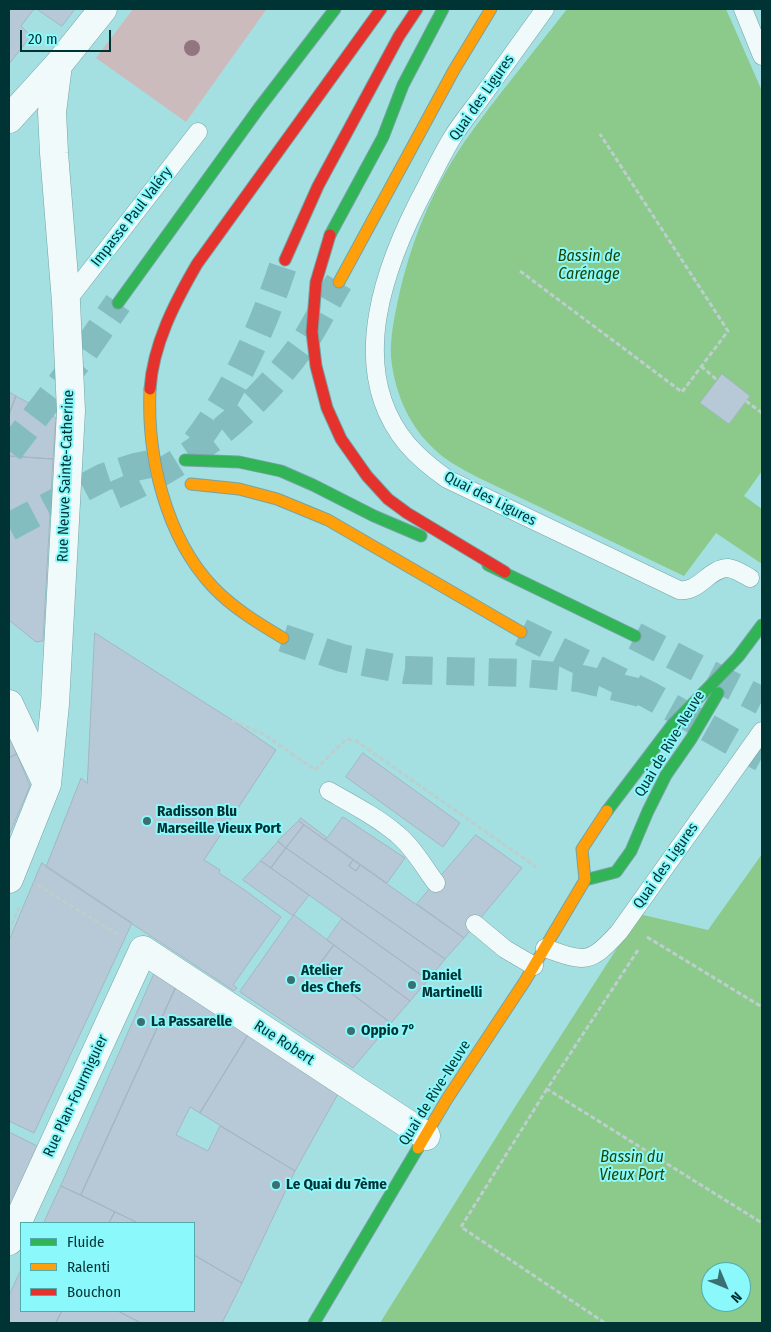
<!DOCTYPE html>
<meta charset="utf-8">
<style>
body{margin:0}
#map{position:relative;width:771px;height:1332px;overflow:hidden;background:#a4e0e2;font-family:"Fira Sans Condensed",sans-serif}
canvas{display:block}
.frame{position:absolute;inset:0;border:10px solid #003334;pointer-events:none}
.legend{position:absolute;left:20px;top:1222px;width:175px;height:90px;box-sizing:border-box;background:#8bf9fb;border:1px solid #53aaab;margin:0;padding:6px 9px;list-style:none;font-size:15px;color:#003334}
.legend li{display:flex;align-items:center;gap:10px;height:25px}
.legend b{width:25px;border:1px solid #53aaab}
.north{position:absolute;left:701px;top:1262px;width:50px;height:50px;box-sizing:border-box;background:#8bf9fb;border:1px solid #53aaab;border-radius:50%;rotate:135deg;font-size:14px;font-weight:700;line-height:20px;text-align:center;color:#003334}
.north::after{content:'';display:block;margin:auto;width:18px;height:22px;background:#397071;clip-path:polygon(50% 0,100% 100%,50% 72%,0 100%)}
.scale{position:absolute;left:20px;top:30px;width:91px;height:22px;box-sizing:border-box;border:2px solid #003334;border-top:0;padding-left:6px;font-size:15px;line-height:18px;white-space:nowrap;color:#003334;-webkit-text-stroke:4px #8bf9fb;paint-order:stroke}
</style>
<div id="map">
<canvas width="771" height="1332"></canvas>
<div class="frame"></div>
<ul class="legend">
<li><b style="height:6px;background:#30b455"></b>Fluide</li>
<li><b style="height:6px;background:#ff9f0a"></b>Ralenti</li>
<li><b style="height:6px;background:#e5322d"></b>Bouchon</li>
</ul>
<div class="north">N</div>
<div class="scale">20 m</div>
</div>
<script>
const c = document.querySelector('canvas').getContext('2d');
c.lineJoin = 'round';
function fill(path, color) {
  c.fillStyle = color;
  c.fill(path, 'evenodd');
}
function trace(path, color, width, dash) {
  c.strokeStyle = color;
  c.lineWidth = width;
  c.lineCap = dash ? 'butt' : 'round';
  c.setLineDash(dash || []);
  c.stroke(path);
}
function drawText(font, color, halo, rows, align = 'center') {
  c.font = font + ' "Fira Sans Condensed",sans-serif';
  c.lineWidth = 4;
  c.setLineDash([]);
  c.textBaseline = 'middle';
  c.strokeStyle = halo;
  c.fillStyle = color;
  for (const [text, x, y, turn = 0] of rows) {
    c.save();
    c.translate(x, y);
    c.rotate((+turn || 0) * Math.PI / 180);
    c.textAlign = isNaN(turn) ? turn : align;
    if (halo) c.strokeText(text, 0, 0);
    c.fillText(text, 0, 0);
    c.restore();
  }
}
fill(new Path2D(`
 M133,9H265L266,10L186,122L96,58Z`), '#ccbbbd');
fill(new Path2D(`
 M567,9H726L762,91V471L744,496L762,509V564L716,533L684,576L477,477C460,468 443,459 430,445C407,422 394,389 391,357C390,338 394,319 398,300C410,244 432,189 465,141C497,96 533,53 567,9Z
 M762,854V1323H380L515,1107L639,914L708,930ZM711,1272H741V1302H711Z`), '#8bca8a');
const building = new Path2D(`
 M9,9H34L21,26L31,36L9,64Z
 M37,9H75L62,26Z
 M722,374L750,396L729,424L700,403Z
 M9,392L16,396L9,415Z
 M16,396L56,418L53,459L9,456V415Z
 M9,456L53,459L43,641L36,642L9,620Z
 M95,633L232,720L276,750L204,860L220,870L219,873L246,891L281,917L233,985L237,988L234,991L46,867L81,778L87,783Z
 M9,735L17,754L9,758Z
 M363,753L460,823L443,847L346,777Z
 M17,754L30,786L9,835V758Z
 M343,817L405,858L387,883L326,840Z
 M301,818L326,837L325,840L299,821Z
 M299,821L304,825L286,848L278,841Z
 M304,825L353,860L349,866L356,871L360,865L464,938L445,959L286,848Z
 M476,835L522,868L464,938L417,904Z
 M278,842L286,848L271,868L261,861Z
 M286,848L445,959L428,980L271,868Z
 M353,860L360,865L356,871L349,866Z
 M261,861L309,895L293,916L243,880Z
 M42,863L132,923L34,1133L9,1121V941Z
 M294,915L334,945L317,968L391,1023L353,1068L240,992Z
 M342,919L428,980L410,1001L327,940Z
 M334,945L410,1001L391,1023L317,968Z
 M155,972L176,987L81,1195L61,1186Z
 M176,987L248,1035L200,1113L190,1107L176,1135L208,1151L220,1126L295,1171L242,1283L194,1255V1223H138L81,1195Z
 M248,1035L338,1094L295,1171L200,1113Z
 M9,1132L39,1147L9,1209Z
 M61,1186L115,1212L109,1223H44Z
 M115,1212L138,1223H109Z
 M194,1255L242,1283L222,1323H141L118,1311H194Z
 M21,1270V1311H62L56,1323H9V1296Z
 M62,1311H118L141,1323H56Z`);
fill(building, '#b7c8d6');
trace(building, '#a3b6c2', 1);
trace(new Path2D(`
 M196,442C237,388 264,324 285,260
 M9,451L78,361L118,303
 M115,495C193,462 259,408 307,338C318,320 328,300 339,282
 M9,527L104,477L135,467L156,463
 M521,632L649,695L762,758
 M635,636L762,701
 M283,638L342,658L405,670L523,673L578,678L649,695`), '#83bdbf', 28, [28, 14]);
const lane = new Path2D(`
 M545,9C525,37 504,66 483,95C473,109 461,123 452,138C443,153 435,169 427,185C386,261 344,368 407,444C419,458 433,469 447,479L679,590C699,593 709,568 728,568C736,569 743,574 750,578
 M743,9L762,56
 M66,302L198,132
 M329,791C352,804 377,817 397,834C413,847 424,867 436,883
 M475,924L505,949L534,966
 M545,948C585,962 589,965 619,932L762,731`);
const street = new Path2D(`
 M9,119L58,65L103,9
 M9,704L47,784
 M9,879L47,784L55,704L71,411L66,302L54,153L52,112L58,65
 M9,1241L143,950L426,1136`);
const fast = new Path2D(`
 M330,235L383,137L403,85L443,9
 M118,303L259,108L335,9
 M185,460L239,462L281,471L313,485L374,516L421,536
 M488,565L635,636
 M607,811L673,724L738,657L762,625
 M585,880L616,872L631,851L648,811L666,775L691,739L718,693
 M314,1323L418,1148`);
const slow = new Path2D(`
 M339,282L454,70L491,9
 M150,389C147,456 165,536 213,587C233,608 258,623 283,638
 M191,484L239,489L277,499L328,520L521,632
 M418,1148L447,1099L525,981L585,880L582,849L607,811`);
const jam = new Path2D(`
 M330,235L316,282L312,332L316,366L327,408L341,439L367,476L388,499L407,513L505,572
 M285,260L318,186L399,36L417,9
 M150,389C153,344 175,302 197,264L381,9`);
trace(lane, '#76a2a3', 19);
trace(street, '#76a2a3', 29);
trace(fast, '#76a2a3', 13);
trace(slow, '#76a2a3', 13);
trace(jam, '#76a2a3', 13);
trace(new Path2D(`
 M520,271L682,392L728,331L600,134
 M701,366L717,380
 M746,401L762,413
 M232,720L265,735L315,770L346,739L356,741L536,867
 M37,885L119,935
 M9,932L19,907
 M647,937L762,1007
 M638,950L547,1089L762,1223
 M547,1089L461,1227L605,1323`), '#bccece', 3, [5, 2.5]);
trace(lane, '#f1fafb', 18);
trace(street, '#f1fafb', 28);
trace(fast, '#30b455', 11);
trace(slow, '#ff9f0a', 11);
trace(jam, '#e5322d', 11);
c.fillStyle = '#92757f';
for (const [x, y] of [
 [192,48]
]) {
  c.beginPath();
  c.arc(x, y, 8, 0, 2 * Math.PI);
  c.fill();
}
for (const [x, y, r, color] of [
 [147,821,5,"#397071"],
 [291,980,5,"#397071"],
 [412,985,5,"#397071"],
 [141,1022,5,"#397071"],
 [351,1031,5,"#397071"],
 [276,1185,5,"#397071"]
]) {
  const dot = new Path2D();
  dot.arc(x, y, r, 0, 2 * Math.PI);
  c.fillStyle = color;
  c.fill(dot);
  trace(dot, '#8bf9fb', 2);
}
drawText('15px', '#003334', '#8bf9fb', [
 ["Quai des Ligures",482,98,-55],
 ["Impasse Paul Valéry",132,217,-52],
 ["Rue Neuve Sainte-Catherine",66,476,-88],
 ["Quai des Ligures",490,499,27],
 ["Quai de Rive-Neuve",670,744,-59],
 ["Quai des Ligures",666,866,-55],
 ["Rue Robert",284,1043,33],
 ["Quai de Rive-Neuve",435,1093,-58],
 ["Rue Plan-Fourmiguier",76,1096,-65]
]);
drawText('bold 15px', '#003334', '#8bf9fb', [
 ["Radisson Blu",157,812],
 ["Marseille Vieux Port",157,829],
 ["Atelier",301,971],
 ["des Chefs",301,988],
 ["Daniel",422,976],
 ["Martinelli",422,993],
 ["La Passarelle",151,1022],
 ["Oppio 7°",361,1031],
 ["Le Quai du 7ème",286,1185]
], 'left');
drawText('italic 16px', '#1d4604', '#8bf9fb', [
 ["Bassin de",589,257],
 ["Carénage",589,275],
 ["Bassin du",632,1158],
 ["Vieux Port",632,1176]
]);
</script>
